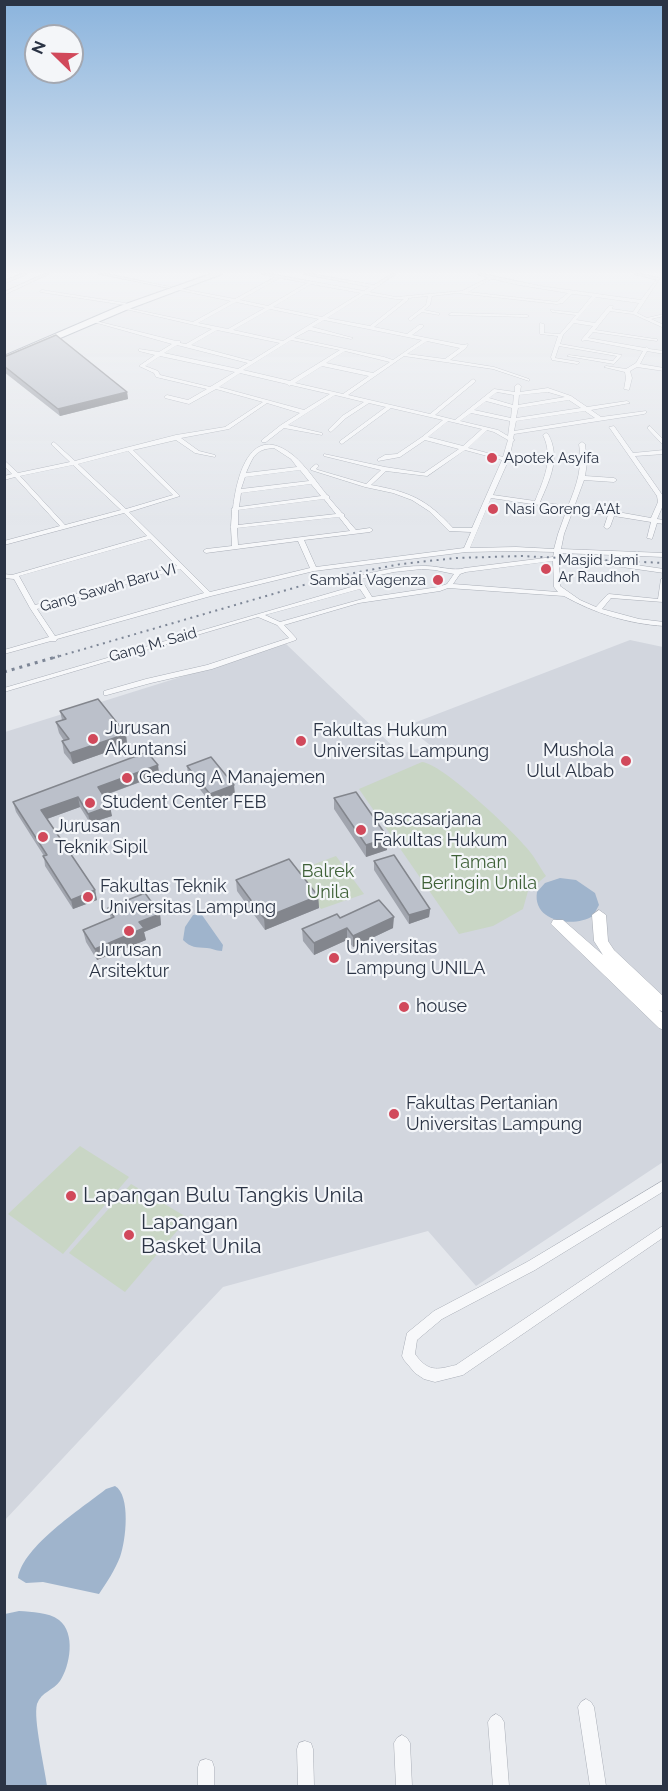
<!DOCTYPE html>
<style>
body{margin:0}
#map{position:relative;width:668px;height:1791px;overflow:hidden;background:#e4e7ec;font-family:Raleway,sans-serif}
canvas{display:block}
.frame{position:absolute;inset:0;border:6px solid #2b3445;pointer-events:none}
.north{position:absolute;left:24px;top:24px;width:60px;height:60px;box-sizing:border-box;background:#f4f6f9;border:2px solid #a4a8b1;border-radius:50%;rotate:293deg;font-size:16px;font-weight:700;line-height:24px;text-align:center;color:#2b3445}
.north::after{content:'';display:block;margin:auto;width:21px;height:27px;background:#d1495b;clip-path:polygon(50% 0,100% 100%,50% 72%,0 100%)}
</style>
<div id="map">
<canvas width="668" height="1791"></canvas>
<div class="frame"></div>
<div class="north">N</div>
</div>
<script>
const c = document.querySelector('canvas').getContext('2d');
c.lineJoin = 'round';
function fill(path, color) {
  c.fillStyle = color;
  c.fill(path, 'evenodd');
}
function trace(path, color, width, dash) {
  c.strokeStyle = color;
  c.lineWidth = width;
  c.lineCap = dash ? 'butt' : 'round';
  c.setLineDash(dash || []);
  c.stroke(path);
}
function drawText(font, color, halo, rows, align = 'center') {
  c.font = font + ' Raleway,sans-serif';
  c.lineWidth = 4.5;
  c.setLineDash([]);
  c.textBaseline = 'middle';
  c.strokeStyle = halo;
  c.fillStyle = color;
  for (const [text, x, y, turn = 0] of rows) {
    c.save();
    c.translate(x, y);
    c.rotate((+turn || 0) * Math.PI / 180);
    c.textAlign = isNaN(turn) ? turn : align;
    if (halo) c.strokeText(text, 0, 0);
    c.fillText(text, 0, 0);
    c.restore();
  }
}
fill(new Path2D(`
 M630,640L663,647V1162L476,1286L428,1231L223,1287L5,1520V732L286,644L401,754L430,745L406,726Z`), '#d2d6de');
fill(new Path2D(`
 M422,762C441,763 510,828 525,846C533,854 539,866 546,876L528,891L523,909L493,926L459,934L359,789Z
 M336,856L364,894L321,909L293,872Z
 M80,1146L129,1177L63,1254L8,1214Z
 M131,1184L188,1218L125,1292L69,1253Z`), '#c9d6c5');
fill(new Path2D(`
 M560,878L576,880L595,893L599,905L593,916C574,928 532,922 537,892L545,883Z
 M199,914L202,915L223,945L222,951C215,951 212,948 207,948C196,947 191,948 183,940L185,927L193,915Z
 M115,1486C131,1495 126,1541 120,1557C115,1570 107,1582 99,1594L43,1582L26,1583L18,1578C23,1546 81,1509 106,1489Z
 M19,1611C32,1612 48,1612 59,1620C76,1633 70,1666 60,1681C54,1690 41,1692 37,1704C33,1719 45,1769 47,1786H5V1614Z`), '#9fb4cc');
const street = new Path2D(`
 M21,274H27L4,284V281Z
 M44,274H49L4,295V292Z
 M99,274H108L171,287L169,288Z
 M262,274H271L364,291L370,287L303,274H312L374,285L391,274H396L369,292L396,297L462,291L488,278L477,274H484L540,286L641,300L656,280L634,274H642L660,278L637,313L647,318L664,314V316L651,319L664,325V328L633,314L610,311L595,330L655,339H657V341L593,332L588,338L645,348L647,347L649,349L664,351V354L647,351L640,364L664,368V371L637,367L630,371L632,378L629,390L624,389L626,378L625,372L604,367L606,366L626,369L636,363L643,351L586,340L582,341V339L593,326L574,323L563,335L560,344L622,355L614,364L567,356L569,355L613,361L617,356L559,346L555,358L579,362V363L577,364L552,360L551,357L558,336L540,334V323L544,324V333L560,334L576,315L552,312L550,310L578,313L592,296L572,294L563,303L557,304L457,293L432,296L430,305L424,310L439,313V315L422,312L410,321L408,319L426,305L428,296L408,298V300L374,327L407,334L419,325H423V327L412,335L463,345L468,344L466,348L450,360L494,367L529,379V381L493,369L404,356L348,395L430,414L473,379L476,381L475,382L435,415L455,420L494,389L515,392V386L518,384L521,386L520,392L548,388L571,396L587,407L627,401L630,403L591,410L601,417L646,411V413L644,414L514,434L513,439L515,440L513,441L509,459L493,495L535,501C544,479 554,458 543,435L546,433L548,434C561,457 550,479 540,502L568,506C577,485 583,466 579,444L582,442L585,444L587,463L585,476L614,478L617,480L614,482L584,480L574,507L610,512L612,511L651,518L658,502L657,496L609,427L614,426L633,453L664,450V454L635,456L663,496L664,503L657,519L664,520V524L657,523L652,539L647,538L651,522L614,516L610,527L607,529L604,527L608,515L573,510L564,534L561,549L664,553V557L560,553V557L601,560L664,569V573L601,564L559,561L560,586L580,600L596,607L607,595L609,594L658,599L661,579L664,577L663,602L611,598L602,609L639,619L664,622V626C629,624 594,613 564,596L448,588L440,591L359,603L284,625L296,638V640L212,669L151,683L107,695H104V691L146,679L207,665L289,638L277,625L258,617L4,692V688L358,585L354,578L355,577C377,571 399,566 422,566C436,565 453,572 465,568L553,557L554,552L516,551L466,552L314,571L211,596L57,639L56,641H51L4,654V650L49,637L30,608L14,579L4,578V574L12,575L147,536L124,513L4,545V541L60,526L15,477L4,480V476L12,474L4,466V460L18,473L70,462L52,445V443L54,442L75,461L82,459L176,435L225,427L263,402L216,389L189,404L165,398L164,397L167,395L188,400L207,389L156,377L154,373L139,366L155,355L139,351V349L159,352L172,344L90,321L92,320L176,341H180V343L186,344L212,329L121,308L123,307L193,322L231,301L174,289L172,287L235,299L275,277ZM280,278L307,283L268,306L240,300ZM492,279L519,285L568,293L557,302L468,292ZM311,284L361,293L322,317L273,307ZM365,294L396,299H404L370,326L327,318ZM596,297L639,303L633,312L612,309L613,306H609L595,323L576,320ZM236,302L265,308L228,329L198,323ZM270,309L319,319L283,341L233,330ZM324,320L422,340L393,360L384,357L294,338L309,330L351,339L353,338L312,327ZM217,330L280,343L251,361L191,345ZM291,340L340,350L290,381L243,370ZM427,341L460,348L445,359L407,354ZM177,345L248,363L238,369L164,353ZM345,351L390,362L373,373L326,363ZM160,356L235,372L210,387L160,375L158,371L145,366ZM322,366L369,376L343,394L295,383ZM240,373L287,384L289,386L291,385L330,394L304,410L219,387ZM497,392L514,395L513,405L489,398ZM548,392L565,397L518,405L519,395ZM335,395L364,402L342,416L329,429V431L331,432L346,418L369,403L386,407L340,441V443L342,444L391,408L443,420L422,437L397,454L385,455L378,459V461L400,457L425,440L459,449L424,473L385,467L324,454V456L381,470L366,484L318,470L316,469L319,466L316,464L311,468V470L365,487L393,493L412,500L429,511L449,531L471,532L464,548L316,567L304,540L370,532L373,530L370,528L356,530L344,516V514L342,513L329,498V496L327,495C317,483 306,466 294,456C251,421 237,474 233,508L231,509L232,510L231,526L230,527L231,528L232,546L206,549L203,551L206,553L298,541L310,568L210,592L129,512L180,496L133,450L176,440L195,453L215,457V455L199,451L181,438L229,429L267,403L300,413L281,425L262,440V442H266L284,428L322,435V433L288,425ZM569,400L581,408L516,418L518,408ZM486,401L512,408L511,418L474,410ZM585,411L595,418L514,431L516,421ZM471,413L510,421L508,436L498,430L460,421ZM448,421L482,429L463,446L428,437ZM487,430L494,432L508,440L503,457L468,448ZM274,448L291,459L297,467L246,473C253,457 255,449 274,448ZM465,450L502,460L472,528H453C426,499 410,492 371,485L386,471L427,476ZM128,451L173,495L126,509L78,464ZM73,465L121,510L65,525L20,476ZM300,470L309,481L241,489L245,477ZM311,484L321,496L239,507L241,493ZM491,498L567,509L558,534L554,549L516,547L470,548ZM324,499L336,514L238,525V510ZM339,517L350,531L238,545L237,528ZM150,539L177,566L35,605L19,576ZM553,561L554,587L558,592L453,584L460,574L466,572ZM180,569L204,593L55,636L37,609ZM422,569L435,570L454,574L447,584L438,587L372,597L361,579L394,572ZM360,589L366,598L280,622L265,615Z
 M42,290L125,303L127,304L125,305L40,292Z
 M451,313L527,315L529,316L527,317L449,315Z
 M650,426L664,440V446L648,429V427Z
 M664,1180V1191L535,1270L442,1319L417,1340L415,1354C428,1372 436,1370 456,1365L664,1225V1237L463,1375L435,1382L424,1379L415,1373L404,1360L402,1356L407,1333L434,1311L527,1262Z
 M586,1699L591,1702L594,1707L606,1786H590L578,1707L581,1702Z
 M496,1714L501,1717L504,1722L509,1786H493L488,1722L491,1717Z
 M402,1735L407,1738L410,1743L412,1786H396L394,1743L397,1738Z
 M305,1741L311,1743L313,1749L314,1786H298L297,1749L299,1743Z
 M206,1759L212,1761L214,1767V1786H198V1767L200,1761Z`);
const secondary = new Path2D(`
 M599,910L606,915L608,941L614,950L664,997V1012L659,1010L664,1014V1030L659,1028L551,924L553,920H563L603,955L594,941L592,915Z`);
const highway = new Path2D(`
 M211,274H222L126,310L4,362V356L120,306Z`);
trace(street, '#a9aeb7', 1);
trace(secondary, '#a9aeb7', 1);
trace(highway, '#8b94a3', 2);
fill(street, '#f7f8fa');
fill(secondary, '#fff');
fill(highway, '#fff');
trace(new Path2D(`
 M53,658L328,578L401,564L456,558L521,556L664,563`), '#7d8696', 2, [2, 4.5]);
trace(new Path2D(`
 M4,672L59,656`), '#7d8696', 3, [3, 5]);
fill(new Path2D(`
 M4,357L127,392L128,399L60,416L4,372Z
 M60,711L126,734L127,745L73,764L64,753L62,741H64L59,733L56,722L62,720Z
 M158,765L159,775L103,796L112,816L90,823L80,807L47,819L95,890L97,900L73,909L45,866L44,856L16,812L13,802Z
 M187,766L235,794L211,803L188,775Z
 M334,798L387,850L366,857L334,809Z
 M374,861L430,909L429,917L409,924L374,870Z
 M236,880L318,896L319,908L265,930L237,891Z
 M108,908L160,914L161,925L144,932L146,940L97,960L86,942L83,930L111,919Z
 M340,918L393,928L353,947L347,940L314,955L303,941L302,929Z`), '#a1a5ae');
fill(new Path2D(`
 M127,392L128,399L60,416L58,409Z
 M126,734L127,745L73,764L70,753Z
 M158,765L159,775L99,797L98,787Z
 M234,785L235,794L211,803L210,794Z
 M78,797L80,807L44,820L41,810Z
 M110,806L112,816L90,823L88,814Z
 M388,838L387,850L366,857V845Z
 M95,890L97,900L73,909L71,900Z
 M318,896L319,908L265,930L264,918Z
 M430,909L429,917L409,924V915Z
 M160,914L161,925L144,932L146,940L97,960L95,949L139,922Z
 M394,917L393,928L353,947V936Z
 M347,928V940L314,955V943Z`), '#83868d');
const building = new Path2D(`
 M56,335L127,392L58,409L4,366V357Z
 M98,699L126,734L70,753L62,741L69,739L56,722L66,719L60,711Z
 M147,752L158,765L98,787L110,806L88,814L78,797L41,810L95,890L71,900L43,856L47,855L13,802Z
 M211,757L234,785L210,794L187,766Z
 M356,792L388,838L366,845L334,798Z
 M394,855L430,909L409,915L374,861Z
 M289,859L318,896L264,918L236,880Z
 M145,893L160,914L139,922L144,928L95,949L83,930L114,917L108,908Z
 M379,900L394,917L353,936L347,928L314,943L302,929L337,914L340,918Z`);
fill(building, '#bbc0ca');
trace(building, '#83868d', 1.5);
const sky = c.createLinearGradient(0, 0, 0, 525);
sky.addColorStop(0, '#8bb4dd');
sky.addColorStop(0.52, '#f3f4f6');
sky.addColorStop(1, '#f3f4f600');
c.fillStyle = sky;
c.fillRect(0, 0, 668, 525);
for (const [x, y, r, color] of [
 [492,458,6,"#d1495b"],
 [493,509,6,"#d1495b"],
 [546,569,6,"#d1495b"],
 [438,580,6,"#d1495b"],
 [93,739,6,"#d1495b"],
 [301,741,6,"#d1495b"],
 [626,761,6,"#d1495b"],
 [127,778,6,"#d1495b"],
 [90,803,6,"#d1495b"],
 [361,830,6,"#d1495b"],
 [43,837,6,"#d1495b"],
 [88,897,6,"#d1495b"],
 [129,931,6,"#d1495b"],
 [334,958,6,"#d1495b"],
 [404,1007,6,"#d1495b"],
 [394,1114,6,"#d1495b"],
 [71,1196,6,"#d1495b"],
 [129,1235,6,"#d1495b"]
]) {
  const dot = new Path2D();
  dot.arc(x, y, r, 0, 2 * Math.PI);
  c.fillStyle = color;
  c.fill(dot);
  trace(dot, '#f4f6f9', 2);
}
drawText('15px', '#2b3445', '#f4f6f9', [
 ["Apotek Asyifa",504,458],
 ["Nasi Goreng A'At",505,509],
 ["Masjid Jami",558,560],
 ["Ar Raudhoh",558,577],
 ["Sambal Vagenza",426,580,"right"]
], 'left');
drawText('15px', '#2b3445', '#f4f6f9', [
 ["Gang Sawah Baru VI",108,588,-16],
 ["Gang M. Said",153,645,-16]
]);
drawText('18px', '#2b3445', '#f4f6f9', [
 ["Jurusan",105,729],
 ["Akuntansi",105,750],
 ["Fakultas Hukum",313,731],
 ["Universitas Lampung",313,752],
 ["Mushola",614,751,"right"],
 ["Ulul Albab",614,772,"right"],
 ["Gedung A Manajemen",139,778],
 ["Student Center FEB",102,803],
 ["Pascasarjana",373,820],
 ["Fakultas Hukum",373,841],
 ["Jurusan",55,827],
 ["Teknik Sipil",55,848],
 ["Fakultas Teknik",100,887],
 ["Universitas Lampung",100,908],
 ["Universitas",346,948],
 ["Lampung UNILA",346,969],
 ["Jurusan",129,951,"center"],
 ["Arsitektur",129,972,"center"],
 ["house",416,1007],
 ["Fakultas Pertanian",406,1104],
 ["Universitas Lampung",406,1125]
], 'left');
drawText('18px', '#3f6138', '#f4f6f9', [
 ["Taman",479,863],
 ["Beringin Unila",479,884],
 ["Balrek",328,872],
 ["Unila",328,893]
]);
drawText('21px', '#2b3445', '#f4f6f9', [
 ["Lapangan Bulu Tangkis Unila",83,1196],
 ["Lapangan",141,1223],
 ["Basket Unila",141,1247]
], 'left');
</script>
